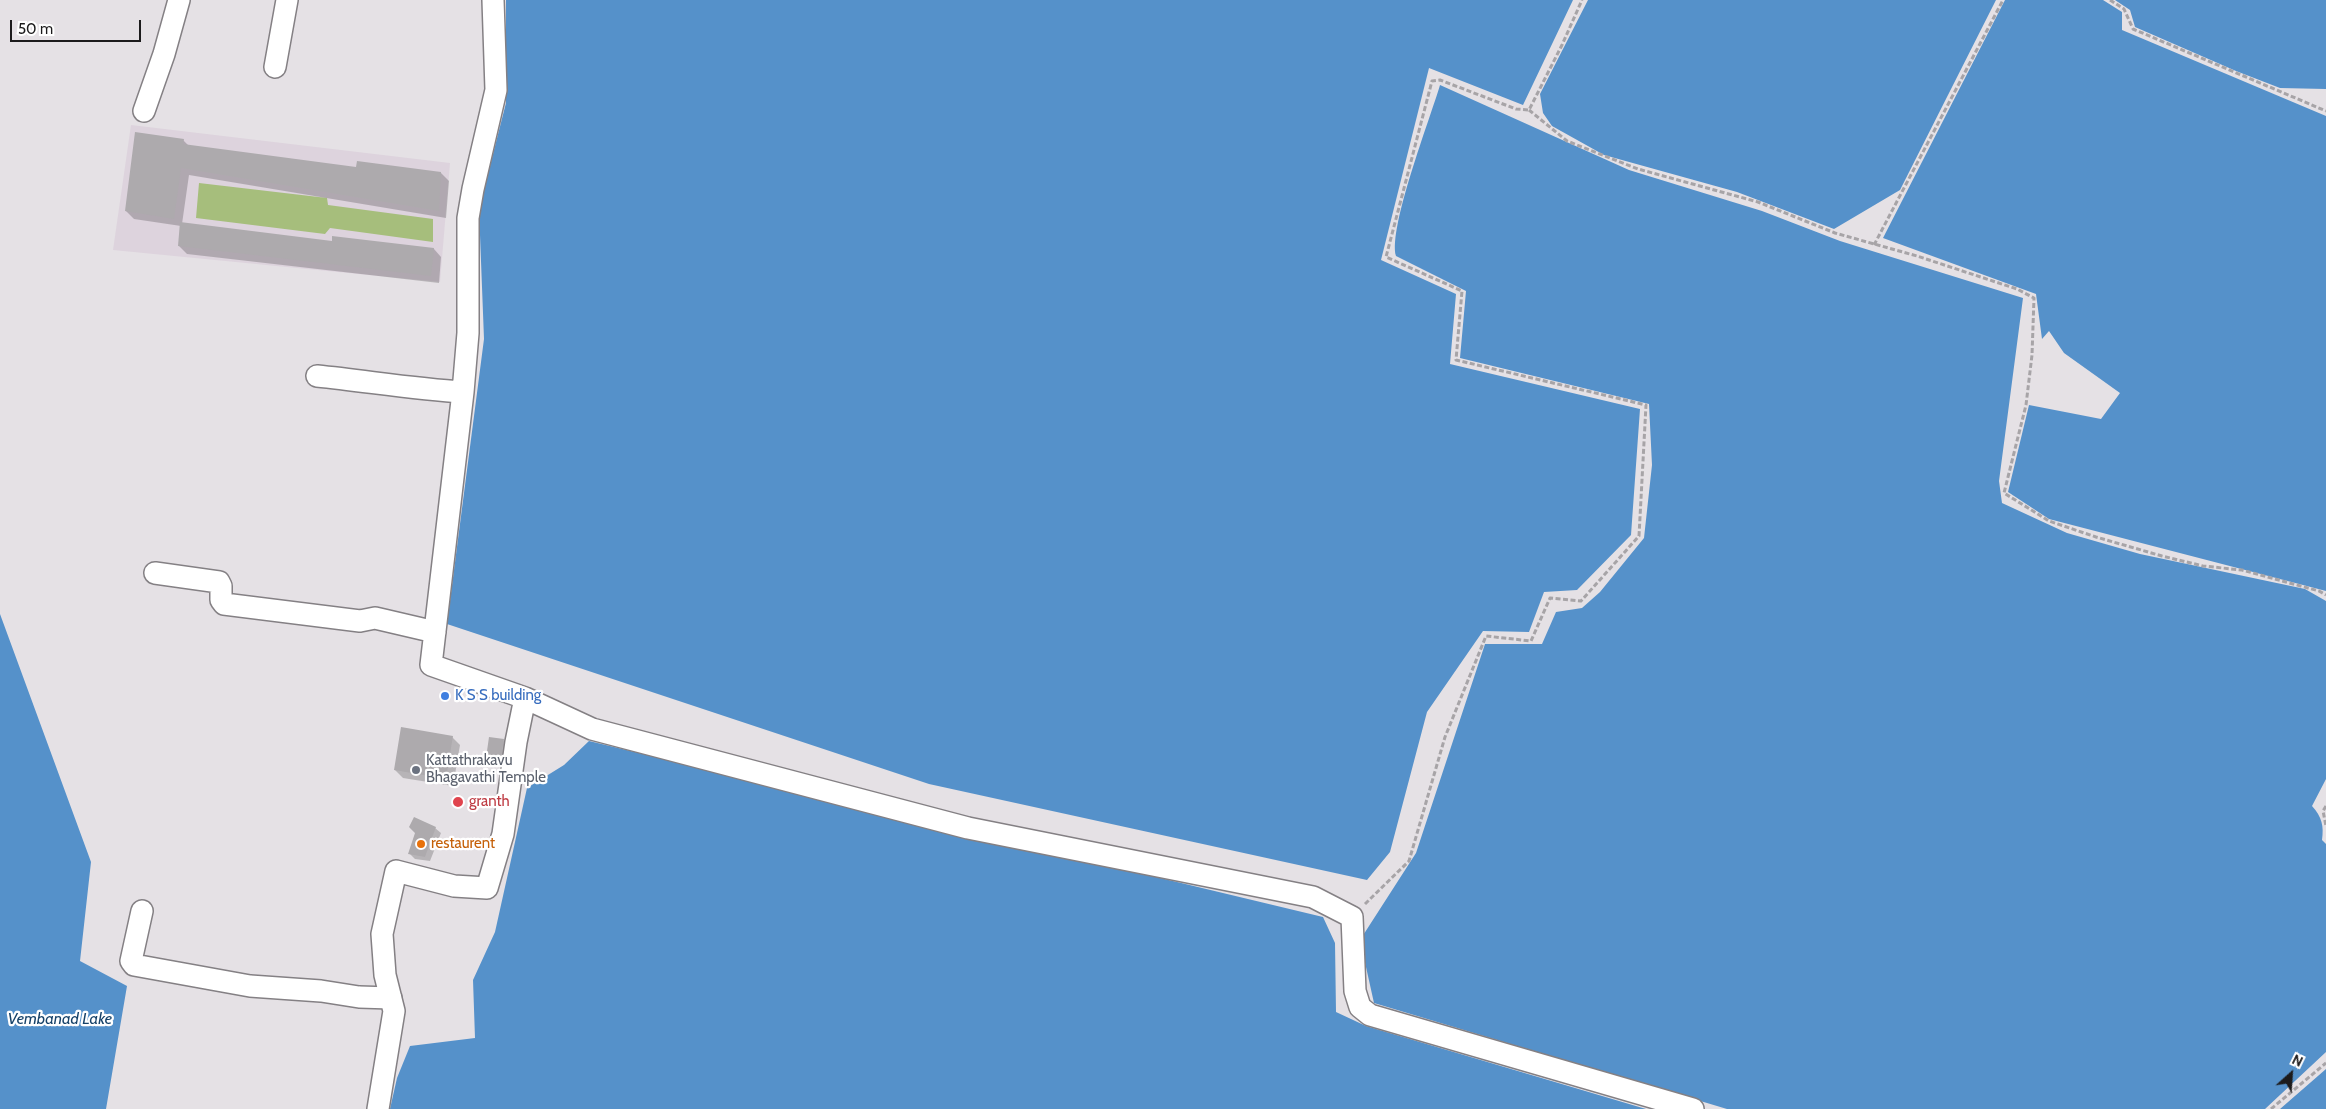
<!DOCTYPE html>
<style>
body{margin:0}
#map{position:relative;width:2326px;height:1109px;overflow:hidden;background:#e5e1e5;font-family:Cabin,sans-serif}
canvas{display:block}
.north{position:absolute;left:2266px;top:1049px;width:50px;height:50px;-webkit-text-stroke:4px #fff;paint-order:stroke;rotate:26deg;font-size:14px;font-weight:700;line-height:20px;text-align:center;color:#1c1b1c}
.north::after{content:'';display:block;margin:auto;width:18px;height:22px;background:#1c1b1c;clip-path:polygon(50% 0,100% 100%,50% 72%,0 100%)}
.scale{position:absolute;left:10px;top:20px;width:131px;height:22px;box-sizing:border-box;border:2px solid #1c1b1c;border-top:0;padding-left:6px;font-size:15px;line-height:18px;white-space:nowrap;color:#1c1b1c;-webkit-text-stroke:4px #fff;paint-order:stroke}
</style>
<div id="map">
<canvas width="2326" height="1109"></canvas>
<div class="north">N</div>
<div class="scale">50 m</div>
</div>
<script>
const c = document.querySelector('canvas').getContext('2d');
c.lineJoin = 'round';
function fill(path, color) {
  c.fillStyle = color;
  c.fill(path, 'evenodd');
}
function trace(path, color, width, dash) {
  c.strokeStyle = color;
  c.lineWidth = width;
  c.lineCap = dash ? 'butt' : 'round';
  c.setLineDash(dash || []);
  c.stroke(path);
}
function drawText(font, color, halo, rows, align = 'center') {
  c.font = font + ' Cabin,sans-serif';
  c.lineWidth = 4.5;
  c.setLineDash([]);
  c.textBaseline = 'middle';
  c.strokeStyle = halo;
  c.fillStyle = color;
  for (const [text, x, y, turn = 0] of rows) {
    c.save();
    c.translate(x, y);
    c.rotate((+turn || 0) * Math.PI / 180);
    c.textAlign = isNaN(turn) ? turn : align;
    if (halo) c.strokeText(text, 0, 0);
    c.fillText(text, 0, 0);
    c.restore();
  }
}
fill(new Path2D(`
 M131,125L450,163L440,282L113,250Z`), '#ddd3dd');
fill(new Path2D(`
 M199,183L327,198L328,205L433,219V242L330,228L325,234L196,218Z`), '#a6be7c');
fill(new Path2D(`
 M506,0H1573L1523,105L1429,68L1381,260L1456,294L1450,364L1640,409L1631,535L1577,590L1544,592L1529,632L1483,631L1427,712L1390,852L1367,880L929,784L447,624L484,339L479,209L506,103Z
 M1588,0H1996L1900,190L1834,229L1737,192L1604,155L1552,126L1543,113L1540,94Z
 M2005,0H2103L2122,12V30L2326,116V591L2049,519L2008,492L2029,405L2101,419L2120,393L2064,353L2049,331L2042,339L2036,294L1883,238Z
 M2115,0H2326V89L2280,88L2236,71L2135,27L2130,10Z
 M1440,85L1629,170L1762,211L1840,241L2023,298L1999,481L2002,503L2067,533L2140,554L2305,589L2326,601V779L2312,806C2322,817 2324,826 2322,840L2326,844V1052L2265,1109H1727L1374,1003L1360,940L1416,853L1485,644H1542L1556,612L1582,608L1600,592L1644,538L1652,465L1649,404L1460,358L1466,291L1396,256C1388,228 1430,119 1440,85Z
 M0,614L91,862L80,961L127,986L106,1109H0Z
 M589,741L1323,917L1335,943L1336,1012L1366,1026L1646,1109H390L397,1078L410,1046L475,1038L473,980L495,932L527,788L564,765Z
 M2326,1069V1109H2280Z`), '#5591ca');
fill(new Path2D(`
 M183,140L190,147L357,168L441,173L449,181L446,218L189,175L182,224L333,243L434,249L441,257L439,283L187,254L179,246L181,226L134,219L126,211Z
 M452,737L460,745L453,786L403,778L395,770Z
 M503,740L508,745L506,764L492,762L487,757Z
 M415,819L435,828L441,833L430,861L415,859L410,854L416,833Z`), '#0003');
fill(new Path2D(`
 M135,132L184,139L183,144L356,167L357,161L441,172L439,211L181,168L174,219L125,211Z
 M180,222L332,241V236L434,248L431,276L178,246Z
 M401,727L453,736L446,779L394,770Z
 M489,737L504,739L501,760L486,758Z
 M414,817L436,827L425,857L408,854L415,833L409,827Z`), '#adaaad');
const minor = new Path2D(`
 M493,0L496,90L473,189L468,218V333L463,392L431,665L525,698L592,729L968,828L1313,897L1352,917L1355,991L1360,1007L1370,1015L1693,1109
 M275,67L287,0
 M144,111L164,54L179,0
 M317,376C366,381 415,389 463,392
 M155,573L219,582L221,586V600L224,604L360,621L375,618L435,632
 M142,911L131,961L134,965L250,986L321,991L359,997L391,998
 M378,1109L394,1011L385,975L382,934L396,871L454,886L487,888L503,834L516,742L525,698`);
trace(minor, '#848084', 24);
trace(new Path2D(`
 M2110,0L2124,9L2133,29L2326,111
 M1529,110L1567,141L1638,169L1758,202L1835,233L1917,256L2017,289L2034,298L2032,355L2026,405L2004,493L2049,521L2096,537L2162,556L2203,566L2242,570L2319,591L2326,595
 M1874,245L2003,0
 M2326,806L2323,811L2326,826
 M1365,904L1409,861L1445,737L1486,636L1531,641L1550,598L1581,601L1639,536L1646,405L1456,360L1462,291L1386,257L1432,81L1440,80L1516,109L1529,110L1562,45L1582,0
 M2271,1109L2326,1063`), '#a7a4a7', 3, [5, 2.5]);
trace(minor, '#fff', 21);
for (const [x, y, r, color] of [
 [445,696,5,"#3f7fe0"],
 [416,770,5,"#6b7280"],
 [458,802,6,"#e0444e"],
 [421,844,5,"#e8710a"]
]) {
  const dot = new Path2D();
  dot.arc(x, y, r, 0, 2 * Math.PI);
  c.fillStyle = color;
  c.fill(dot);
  trace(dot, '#fff', 2);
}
drawText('15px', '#366cbe', '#fff', [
 ["K S S building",455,696]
], 'left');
drawText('15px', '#5b616d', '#fff', [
 ["Kattathrakavu",426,761],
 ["Bhagavathi Temple",426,778]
], 'left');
drawText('15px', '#be3a42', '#fff', [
 ["granth",469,802]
], 'left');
drawText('15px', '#c56008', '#fff', [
 ["restaurent",431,844]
], 'left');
drawText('italic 16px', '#164269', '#fff', [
 ["Vembanad Lake",60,1019]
]);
</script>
